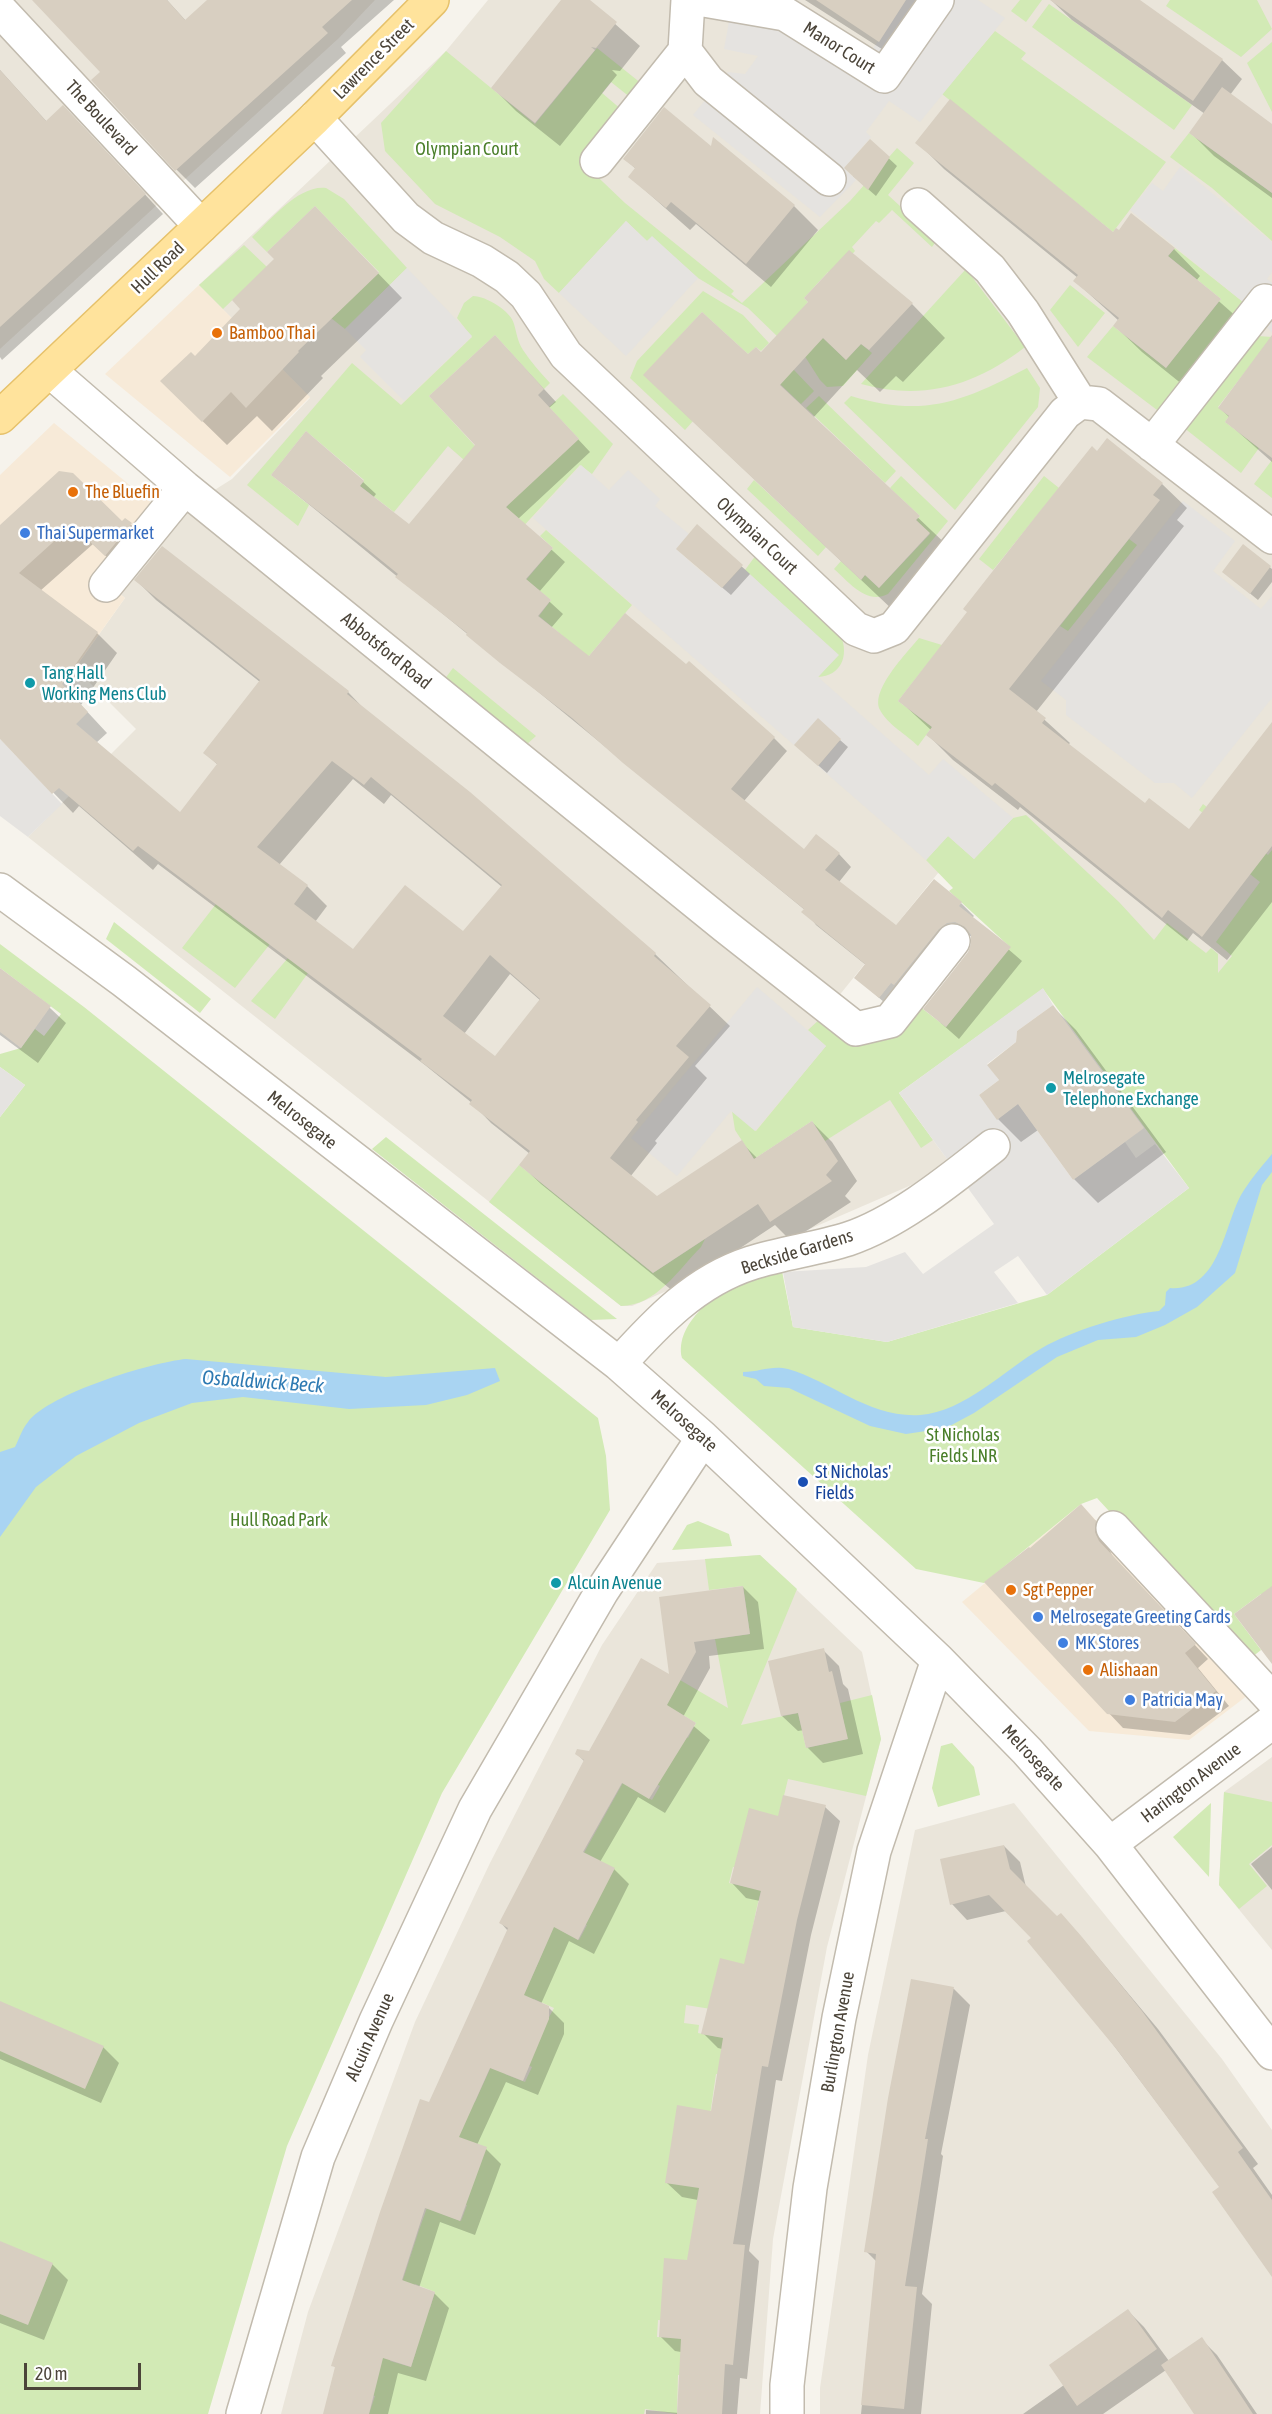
<!DOCTYPE html>
<style>
body{margin:0}
#map{position:relative;width:1272px;height:2414px;overflow:hidden;background:#f6f3ec;font-family:"Asap Condensed",sans-serif}
canvas{display:block}
.scale{position:absolute;left:24px;top:2363px;width:117px;height:27px;box-sizing:border-box;border:3px solid #4b4439;border-top:0;padding-left:8px;font-size:18px;line-height:21px;white-space:nowrap;color:#4b4439;-webkit-text-stroke:4px #fff;paint-order:stroke}
</style>
<div id="map">
<canvas width="1272" height="2414"></canvas>
<div class="scale">20 m</div>
</div>
<script>
const c = document.querySelector('canvas').getContext('2d');
c.lineJoin = 'round';
function fill(path, color) {
  c.fillStyle = color;
  c.fill(path, 'evenodd');
}
function trace(path, color, width, dash) {
  c.strokeStyle = color;
  c.lineWidth = width;
  c.lineCap = dash ? 'butt' : 'round';
  c.setLineDash(dash || []);
  c.stroke(path);
}
function drawText(font, color, halo, rows, align = 'center') {
  c.font = font + ' "Asap Condensed",sans-serif';
  c.lineWidth = 5;
  c.setLineDash([]);
  c.textBaseline = 'middle';
  c.strokeStyle = halo;
  c.fillStyle = color;
  for (const [text, x, y, turn = 0] of rows) {
    c.save();
    c.translate(x, y);
    c.rotate((+turn || 0) * Math.PI / 180);
    c.textAlign = isNaN(turn) ? turn : align;
    if (halo) c.strokeText(text, 0, 0);
    c.fillText(text, 0, 0);
    c.restore();
  }
}
fill(new Path2D(`
 M0,0H375L339,38L0,349Z
 M488,0H1272V1015L1191,978L938,873L821,1018L865,1043L895,1037L899,1094L953,1167L632,1306H621L28,837L136,729L75,668L125,598L113,588L170,518L232,479L310,398L199,285L446,51Z
 M760,1555L862,1652L881,1739L827,1947L773,2239L760,2414H281L308,2312L415,2022L490,1863L602,1645L657,1563Z
 M1272,1757V1950L1219,1885L1224,1792Z
 M1014,1803L1222,2059L1272,2130V2414H820V2388L868,2055L915,1830Z`), '#eae5da');
fill(new Path2D(`
 M199,285L310,397L230,477L105,374Z
 M54,423L170,518L113,588L125,598L75,668L0,597V475Z
 M1081,1504L1252,1692L1189,1740L1089,1731L962,1602Z`), '#f7ead8');
fill(new Path2D(`
 M1020,0H1042L1026,22L1011,11Z
 M1170,0H1257L1272,29L1241,57L1166,6Z
 M1049,4L1192,105L1174,130L1032,27Z
 M995,31L1026,53L1021,59L1166,162L1113,232L942,94Z
 M1272,42V112L1247,63Z
 M597,48L642,84L631,98L611,82L602,93L622,110L581,161L625,203L734,291L731,294L742,303L850,201L897,148L914,163L888,195L937,240L932,247L892,210L879,223L876,221L852,247L855,251L832,276L828,272L804,298L808,302L778,337L748,308L698,278L652,237L647,241L626,221L559,293L544,279L535,261L500,237L435,204L385,151L381,123L446,51L535,124Z
 M1189,133L1272,193V241L1212,188L1170,157Z
 M326,188L344,199L407,268L345,329L331,318L379,272L315,206L267,252L252,237C271,220 298,185 326,188Z
 M244,245L267,267L223,309L199,285Z
 M1175,248L1248,306L1161,413L1087,357L1113,326L1166,368L1221,299L1168,256Z
 M966,269L1025,347C975,386 923,401 861,384Z
 M1070,285L1105,313L1078,347L1050,310Z
 M703,291L743,315L769,343L761,351L756,347L748,354L702,312L644,375L693,421L685,430L630,378L637,361Z
 M473,296C486,296 511,311 514,324C517,334 517,340 523,350C531,362 540,372 550,383L544,389L495,335L429,396L477,448L579,439L549,407L563,394L613,444L592,474L580,465L506,545L472,551L511,501L448,446L394,512L360,486L364,480L306,431L271,475L309,505L298,526L247,485L352,363L401,405L472,337L457,318L464,303Z
 M1258,336L1272,337L1218,407L1229,416L1225,422L1259,448L1241,473L1183,427Z
 M823,338L846,360L861,344L872,353L843,386L827,387L820,380L804,355Z
 M774,349L814,391L801,404L759,364Z
 M1027,368L1040,388L1038,407L955,510L844,403L851,396C924,418 962,402 1027,368Z
 M819,396L896,471L885,483L806,408Z
 M1272,460V498L1254,484Z
 M901,476L948,521L888,594C866,605 849,582 834,569L841,561L861,580L865,575L879,588L930,534L916,520L920,516L890,488Z
 M1044,476L1059,488L993,570L979,559Z
 M754,480L826,547L818,556L747,489Z
 M546,530L632,605L588,657L539,616L551,600L526,580L553,548L540,536Z
 M1129,539L1137,545L1068,631L1060,626Z
 M759,551L841,636C849,656 841,676 818,677L838,655L745,570Z
 M919,638L942,645L898,701L932,727L918,746C907,735 887,724 880,710C870,690 907,653 919,638Z
 M453,668L536,736L525,746L444,680Z
 M1203,804L1268,855L1272,850V1596L1261,1594L1234,1614L1261,1650L1247,1661L1097,1498L1081,1504L984,1583L916,1569L682,1358C674,1323 718,1292 745,1277C756,1271 770,1269 781,1266L793,1327L887,1342L1047,1295L1189,1188L1043,989L899,1093L933,1140L921,1148L890,1100L825,1141L812,1121L754,1159L735,1130L732,1111L756,1131L826,1046L808,1030L821,1018L865,1043L895,1037L919,1006L946,1027L1010,947L949,891L953,888L926,860L948,836L974,859L1013,818L1026,815L1119,902L1154,940L1167,923L1206,953L1211,948L1218,954V973L1232,956L1216,942L1260,882L1216,847L1227,832L1199,810Z
 M233,882L254,889L232,917L270,944L235,988L182,948Z
 M114,922L211,999L200,1013L106,939Z
 M0,944L84,1007L598,1418L606,1456L610,1510L442,1793L287,2146L208,2414H0V1117L25,1085L0,1067V1054L21,1048L35,1029L44,1036L61,1014L0,968Z
 M288,958L308,973L275,1019L251,1001Z
 M386,1137L617,1319L591,1320L372,1149Z
 M519,1165L653,1273L705,1239L701,1247C679,1269 656,1306 621,1306L489,1202Z
 M698,1521L729,1534L732,1546L672,1550L687,1525Z
 M760,1555L797,1589L741,1725L798,1713L806,1748L847,1739L840,1703L872,1695L881,1739L866,1796L788,1779L756,1911L736,2013L686,2005L684,2023L699,2025L698,2033L719,2037L732,2031L723,2075L716,2074L694,2225L690,2375H678L677,2414L645,2409L644,2414H369L375,2396L367,2394L371,2378L419,2230L466,2099L475,2102L539,1961L580,1860L680,1680L728,1708L715,1639L750,1634L743,1586L709,1590L705,1559ZM678,1712L696,1723L688,1738L669,1726ZM642,1775L660,1786L652,1800L633,1789ZM733,1867L755,1872L751,1888L729,1883ZM568,1915L587,1925L579,1940L560,1930ZM534,1999L554,2008L546,2023L530,2006ZM512,2058L532,2067L525,2082L505,2074ZM446,2198L467,2205L461,2221L440,2213ZM415,2284L435,2292L430,2308L412,2292ZM658,2320L680,2322L678,2338L657,2337ZM395,2345L416,2351L411,2367L390,2361Z
 M952,1743L974,1767L980,1795L938,1807L932,1788L941,1746Z
 M1224,1792L1272,1802V1845L1249,1864L1267,1886L1239,1909L1219,1885Z
 M1211,1803L1209,1877L1173,1837Z`), '#d2eab5');
fill(new Path2D(`
 M733,0H796L872,50L906,0H978L1005,18L920,122L889,101L866,132L871,137L844,168L856,180L820,217L693,115L728,72L745,74L758,56L724,49Z
 M1180,167L1272,242V272L1267,279L1272,283V333L1248,306L1130,210L1152,183L1163,191Z
 M626,221L647,241L652,236L698,278L626,356L559,293Z
 M407,268L472,336L404,401L360,357L366,350L345,329Z
 M581,465L609,490L628,470L660,499L655,506L689,534L676,549L697,568L722,588L742,567L839,655L818,677L929,775L943,759L1013,818L974,859L948,836L926,860L818,766L841,739L817,719L794,745L533,518Z
 M1183,501L1235,541L1213,571L1261,609L1272,596V698L1192,798L1174,783H1155L1066,715V700L1041,681Z
 M0,739L62,804L28,837L0,816Z
 M757,987L826,1046L755,1131L731,1111L677,1176L631,1138Z
 M1043,988L1053,1005L1017,1031L1016,1042L987,1064L999,1080L979,1095L997,1119L1018,1104L1073,1180L1125,1142L1136,1158L1155,1144L1189,1188L1047,1295L1018,1256L994,1272L1018,1303L887,1342L793,1327L783,1272L866,1267L905,1252L923,1274L994,1224L899,1093Z
 M0,1067L25,1085L0,1117Z`), '#e5e3e0');
fill(new Path2D(`
 M1272,1154V1172L1262,1185L1235,1273L1197,1307L1165,1325L1136,1337L1098,1340L1057,1357L974,1413L946,1428L906,1434L870,1426L789,1388L764,1386L756,1379L743,1376V1372C760,1372 771,1365 788,1369C833,1382 869,1418 920,1415C965,1412 1005,1369 1042,1348C1071,1331 1126,1314 1159,1311L1165,1305L1166,1292L1170,1288C1219,1292 1224,1226 1241,1195C1249,1181 1262,1166 1272,1154Z
 M186,1359L386,1377L495,1368L500,1381L467,1395L426,1405L349,1409L243,1397L192,1403L139,1423L76,1456L36,1487L0,1537V1452L15,1447C19,1439 22,1429 28,1422C48,1394 152,1362 186,1359Z`), '#a9d4f2');
fill(new Path2D(`
 M34,0H167L186,21L209,0H394L341,47L346,53L195,188L175,168L102,72Z
 M563,0H588L640,46L620,71L612,70L617,75L560,146L516,111L493,88Z
 M805,0H938L899,60Z
 M1051,0H1138L1222,60L1242,79L1230,95L1272,125V198L1214,156L1191,133L1205,114L1072,20Z
 M0,70L47,122L82,126L163,214L2,360L0,357Z
 M714,139L794,206L818,230L771,287L696,224L690,230L630,177L636,169L625,159L712,149Z
 M870,141L897,166L876,196L853,176Z
 M917,142L1113,234L1174,249L1200,276L1196,281L1247,326L1193,393L1142,352L1115,326L1119,321L1075,281L1078,278L944,169Z
 M339,233L402,298L321,376L323,378L272,431L257,416L227,445L186,405L195,358Z
 M849,252L912,304L945,338L903,382L896,376L880,392L857,370L813,418L952,550L895,612L679,408L749,357L761,354L810,302Z
 M508,350L556,402L549,408L590,452L518,519L565,562L539,592L563,614L551,628L589,658L774,738L787,751L744,801L804,851L839,854L851,867L839,882L897,928L961,903L974,916L972,918L1022,961L959,1039L925,1009L969,953L973,944L972,936H960L892,1009L856,978L866,965L816,925L805,910L273,475L363,482L376,494L373,498L410,527L477,445Z
 M1272,360V462L1227,422L1230,418L1220,408Z
 M1097,453L1162,484L1187,508L1177,520L1184,526L1036,712L1070,743L1068,745L1145,805L1190,831L1272,725V902L1227,960L1193,933L1187,941L1020,807L1018,810L953,760L928,735L932,731L900,701Z
 M59,473L122,523L125,520L151,544L126,575L93,544L40,591L97,633L117,653L81,705L107,733L96,743L180,814L218,765L205,753L260,682L156,600L136,580L348,692L368,713L469,793L655,954L730,1026L695,1066L707,1078L655,1141L657,1143L630,1177L657,1198L741,1142L757,1158L812,1122L832,1142L857,1181L845,1196L851,1202L791,1241L775,1225L674,1292L541,1184L521,1165L530,1154L491,1123L472,1103L425,1065L158,864L153,870L79,806L73,813L0,737V527ZM353,779L384,804L391,795L502,887L463,933L354,951L315,922L327,906L307,886L279,865ZM510,974L541,1001L495,1058L464,1034Z
 M697,526L750,574L731,595L685,556Z
 M1243,546L1272,569V582L1258,600L1224,572Z
 M840,740L848,747L827,773L804,753Z
 M0,969L50,1008L66,1023L38,1063L0,1035Z
 M1053,1007L1076,1030L1166,1152L1098,1203L1074,1179L1038,1130L1021,1142L998,1119L1001,1081L1017,1043Z
 M1095,1520L1109,1536L1108,1547L1113,1557L1208,1659L1198,1668L1229,1706L1190,1735L1123,1728L986,1583Z
 M743,1587L758,1602L764,1649L709,1656L710,1668L683,1717L710,1740L665,1813L638,1797L600,1862L614,1869L629,1884L594,1954L569,1941L541,2004L548,2007L564,2023V2034L538,2095L506,2082L477,2145L486,2149L501,2164L475,2235L440,2222L419,2288L434,2293L449,2308L426,2381L398,2373L388,2414H324L336,2368L333,2365L430,2104L508,1931L501,1923L585,1762L577,1754L590,1753L671,1677L661,1598Z
 M823,1650L839,1666L843,1684L848,1689L863,1754L823,1763L807,1747L804,1730L798,1731L782,1716Z
 M825,1807L840,1821L811,1935L782,2081L776,2080L749,2251L759,2261L747,2379L740,2378L737,2414H646V2410L679,2413L681,2352L675,2351L660,2336L688,2262L698,2200L682,2197L667,2183L712,2113L722,2049L718,2048L703,2033L745,1966L760,1901L746,1898L732,1883L779,1818Z
 M1004,1846L1020,1862L1026,1887L1057,1918L1076,1931L1158,2029L1258,2164L1253,2168L1272,2195V2275L1221,2188L1033,1938L1006,1911L967,1920L952,1904Z
 M1272,1847V1890L1251,1864Z
 M913,1981L954,1989L970,2005L941,2154L943,2156L922,2294L932,2304L921,2414H861L877,2262L866,2251Z
 M0,2002L103,2047L119,2063L101,2103L0,2059Z
 M0,2257L52,2264L68,2280L44,2340L0,2323Z
 M1128,2311L1144,2327L1169,2361L1201,2339L1217,2355L1257,2414H1196L1166,2370L1103,2414H1023L1064,2385Z`), '#0003');
fill(new Path2D(`
 M32,0H167L185,20L207,0H352L322,27L328,33L175,171L91,80L100,72Z
 M561,0H590L617,22L596,48L591,47L595,50L535,123L491,88Z
 M816,0H906L879,42Z
 M1050,0H1140L1223,59L1193,101Z
 M0,70L46,121L63,105L146,194L0,327Z
 M1222,87L1272,124V193L1189,133Z
 M950,99L1113,232L1116,228L1119,230L1131,213L1175,248L1168,256L1221,299L1166,368L1113,326L1119,318L1073,281L1078,275L915,143Z
 M664,107L711,146L713,137L795,205L746,264L671,202L666,208L628,177L635,168L623,159Z
 M870,139L890,157L868,190L844,168Z
 M315,206L379,273L298,351L299,352L246,408L231,392L202,422L160,381L191,352L195,356L240,309L232,300L274,259L267,252Z
 M849,250L913,303L869,350L861,344L846,360L823,338L780,385L920,516L916,520L930,533L879,588L865,575L861,580L643,375L702,312L748,354L756,347L761,352L808,302L804,298Z
 M495,335L544,389L538,395L579,439L506,507L553,548L526,579L551,600L538,616L589,656L625,613L686,664L689,661L775,737L731,789L804,849L816,834L840,853L825,870L896,925L934,879L962,902L959,906L1011,947L946,1027L923,1009L968,952L971,944V935L965,927L955,922L947,923L939,929L894,985L891,983L879,998L854,978L865,964L801,912L804,909L623,763L572,718L500,663L466,635L467,633L395,577L398,574L366,548L271,475L306,431L364,481L360,486L409,524L475,445L429,396Z
 M1272,335V458L1225,422L1229,416L1218,408Z
 M1107,438L1163,483L1153,495L1160,500L1009,689L1046,718L1042,723L1145,803L1149,798L1189,829L1272,722V846L1202,937L1168,910L1162,918L995,783L992,786L926,735L932,727L898,701L967,612L963,609L1036,516L1092,446L1097,451Z
 M59,471L73,473L122,521L125,518L132,523L105,556L72,525L19,573L98,632L62,684L88,712L76,724L180,812L217,764L203,753L260,680L134,580L162,546L349,691L347,694L470,792L656,953L654,956L711,1005L676,1046L689,1057L636,1120L638,1122L610,1158L657,1196L742,1140L754,1159L812,1121L838,1161L826,1175L832,1181L770,1222L758,1204L653,1273L519,1165L530,1151L469,1104L472,1100L420,1061L422,1059L138,846L133,851L59,788L52,794L0,739V525ZM332,761L364,785L371,777L502,885L463,931L405,885L353,949L294,904L308,885L257,847ZM490,955L540,999L495,1056L443,1016Z
 M697,524L743,565L722,588L676,549Z
 M1243,544L1271,566L1250,594L1222,572Z
 M818,718L841,739L818,766L794,745Z
 M0,968L51,1006L21,1048L0,1032Z
 M1053,1005L1144,1128L1073,1180L1018,1104L997,1120L979,1095L999,1080L987,1065L1016,1042L1017,1031Z
 M1081,1504L1096,1521L1095,1532L1099,1541L1196,1644L1185,1653L1216,1691L1175,1722L1107,1714L984,1582L1029,1547L1030,1548Z
 M743,1586L750,1634L694,1642L696,1652L667,1705L696,1723L649,1799L622,1783L583,1852L615,1868L578,1940L554,1927L524,1995L549,2006V2019L523,2081L490,2068L459,2137L487,2147L460,2221L425,2208L402,2280L435,2292L411,2367L383,2358L369,2414H323L335,2367L331,2366L380,2212L420,2099L429,2102L508,1928L499,1923L584,1760L575,1754L577,1749L589,1751L641,1658L669,1674L659,1597Z
 M1272,1586V1664L1234,1614Z
 M824,1648L829,1672L832,1671L848,1739L806,1748L798,1713L781,1716L768,1661Z
 M783,1795L826,1805L797,1920L768,2067L762,2066L733,2244L745,2245L733,2365L725,2364L722,2414H677L681,2339L659,2337L664,2258L687,2260L699,2188L665,2183L677,2105L711,2111L723,2038L701,2034L720,1958L744,1964L761,1891L730,1883L749,1808L778,1816Z
 M1004,1845L1010,1869L1057,1916L1061,1913L1082,1937L1142,2011L1243,2148L1238,2152L1272,2200V2277L1212,2192L1219,2187L1118,2051L1027,1941L1031,1938L989,1895L950,1905L940,1859Z
 M911,1979L954,1987L925,2139H928L905,2286L917,2287L904,2409L861,2405L876,2254L864,2252L888,2098Z
 M0,2001L104,2046L85,2089L0,2051Z
 M0,2241L53,2263L28,2325L0,2314Z
 M1128,2309L1157,2349L1077,2406L1049,2365Z
 M1202,2337L1253,2414H1194L1161,2365Z`), '#d8cfc1');
const minor = new Path2D(`
 M688,0L685,51L708,81L829,179
 M704,0L785,14L884,76L937,0
 M0,10L201,226
 M315,118L406,218L433,238L482,261L507,277L526,295L566,355L856,629L874,636L894,628L1065,413L1080,402L1099,404L1272,537
 M597,161L685,51
 M918,205L990,269L1023,312L1080,402
 M50,371L185,488L725,926L856,1029L890,1021L953,941
 M1152,445L1265,301
 M106,585L185,488
 M0,890L124,981L619,1364L703,1438L938,1660L1027,1751L1110,1844L1272,2053
 M619,1364C657,1322 695,1281 751,1263C782,1253 816,1249 848,1239C899,1222 951,1179 993,1146
 M1113,1528L1272,1699
 M1110,1844L1272,1722
 M243,2414L318,2157L376,2021L475,1809L602,1591L703,1438
 M787,2414V2385L810,2188L839,2018L874,1851L938,1660`);
const major = new Path2D(`
 M0,417L315,118L432,0`);
trace(minor, '#c2bbae', 36);
trace(major, '#e6c16a', 36);
trace(minor, '#fff', 33);
trace(major, '#ffe39c', 33);
for (const [x, y, r, color] of [
 [217,333,6,"#e8710a"],
 [73,492,6,"#e8710a"],
 [25,533,6,"#3f7fe0"],
 [30,683,6,"#0f9aa8"],
 [1051,1088,6,"#0f9aa8"],
 [803,1482,6,"#1a4fb4"],
 [556,1583,6,"#0f9aa8"],
 [1011,1590,6,"#e8710a"],
 [1038,1617,6,"#3f7fe0"],
 [1063,1643,6,"#3f7fe0"],
 [1088,1670,6,"#e8710a"],
 [1130,1700,6,"#3f7fe0"]
]) {
  const dot = new Path2D();
  dot.arc(x, y, r, 0, 2 * Math.PI);
  c.fillStyle = color;
  c.fill(dot);
  trace(dot, '#fff', 2);
}
drawText('18px', '#4b4439', '#fff', [
 ["Manor Court",839,48,32],
 ["Lawrence Street",374,59,-45],
 ["The Boulevard",101,118,47],
 ["Hull Road",158,268,-44],
 ["Olympian Court",757,536,43],
 ["Abbotsford Road",386,651,39],
 ["Melrosegate",302,1120,38],
 ["Beckside Gardens",797,1252,-17],
 ["Melrosegate",684,1421,42],
 ["Melrosegate",1033,1758,47],
 ["Harington Avenue",1191,1783,-37],
 ["Burlington Avenue",838,2032,-80],
 ["Alcuin Avenue",370,2037,-66]
]);
drawText('18px', '#4a7f2a', '#fff', [
 ["Olympian Court",467,149],
 ["St Nicholas",963,1435],
 ["Fields LNR",963,1456],
 ["Hull Road Park",279,1520]
]);
drawText('18px', '#c56008', '#fff', [
 ["Bamboo Thai",229,333],
 ["The Bluefin",85,492],
 ["Sgt Pepper",1023,1590],
 ["Alishaan",1100,1670]
], 'left');
drawText('18px', '#366cbe', '#fff', [
 ["Thai Supermarket",37,533],
 ["Melrosegate Greeting Cards",1050,1617],
 ["MK Stores",1075,1643],
 ["Patricia May",1142,1700]
], 'left');
drawText('18px', '#0d838f', '#fff', [
 ["Tang Hall",42,673],
 ["Working Mens Club",42,694],
 ["Melrosegate",1063,1078],
 ["Telephone Exchange",1063,1099],
 ["Alcuin Avenue",568,1583]
], 'left');
drawText('18px', '#164399', '#fff', [
 ["St Nicholas'",815,1472],
 ["Fields",815,1493]
], 'left');
drawText('italic 20px', '#2e7ab2', '#fff', [
 ["Osbaldwick Beck",263,1382,4]
]);
</script>
